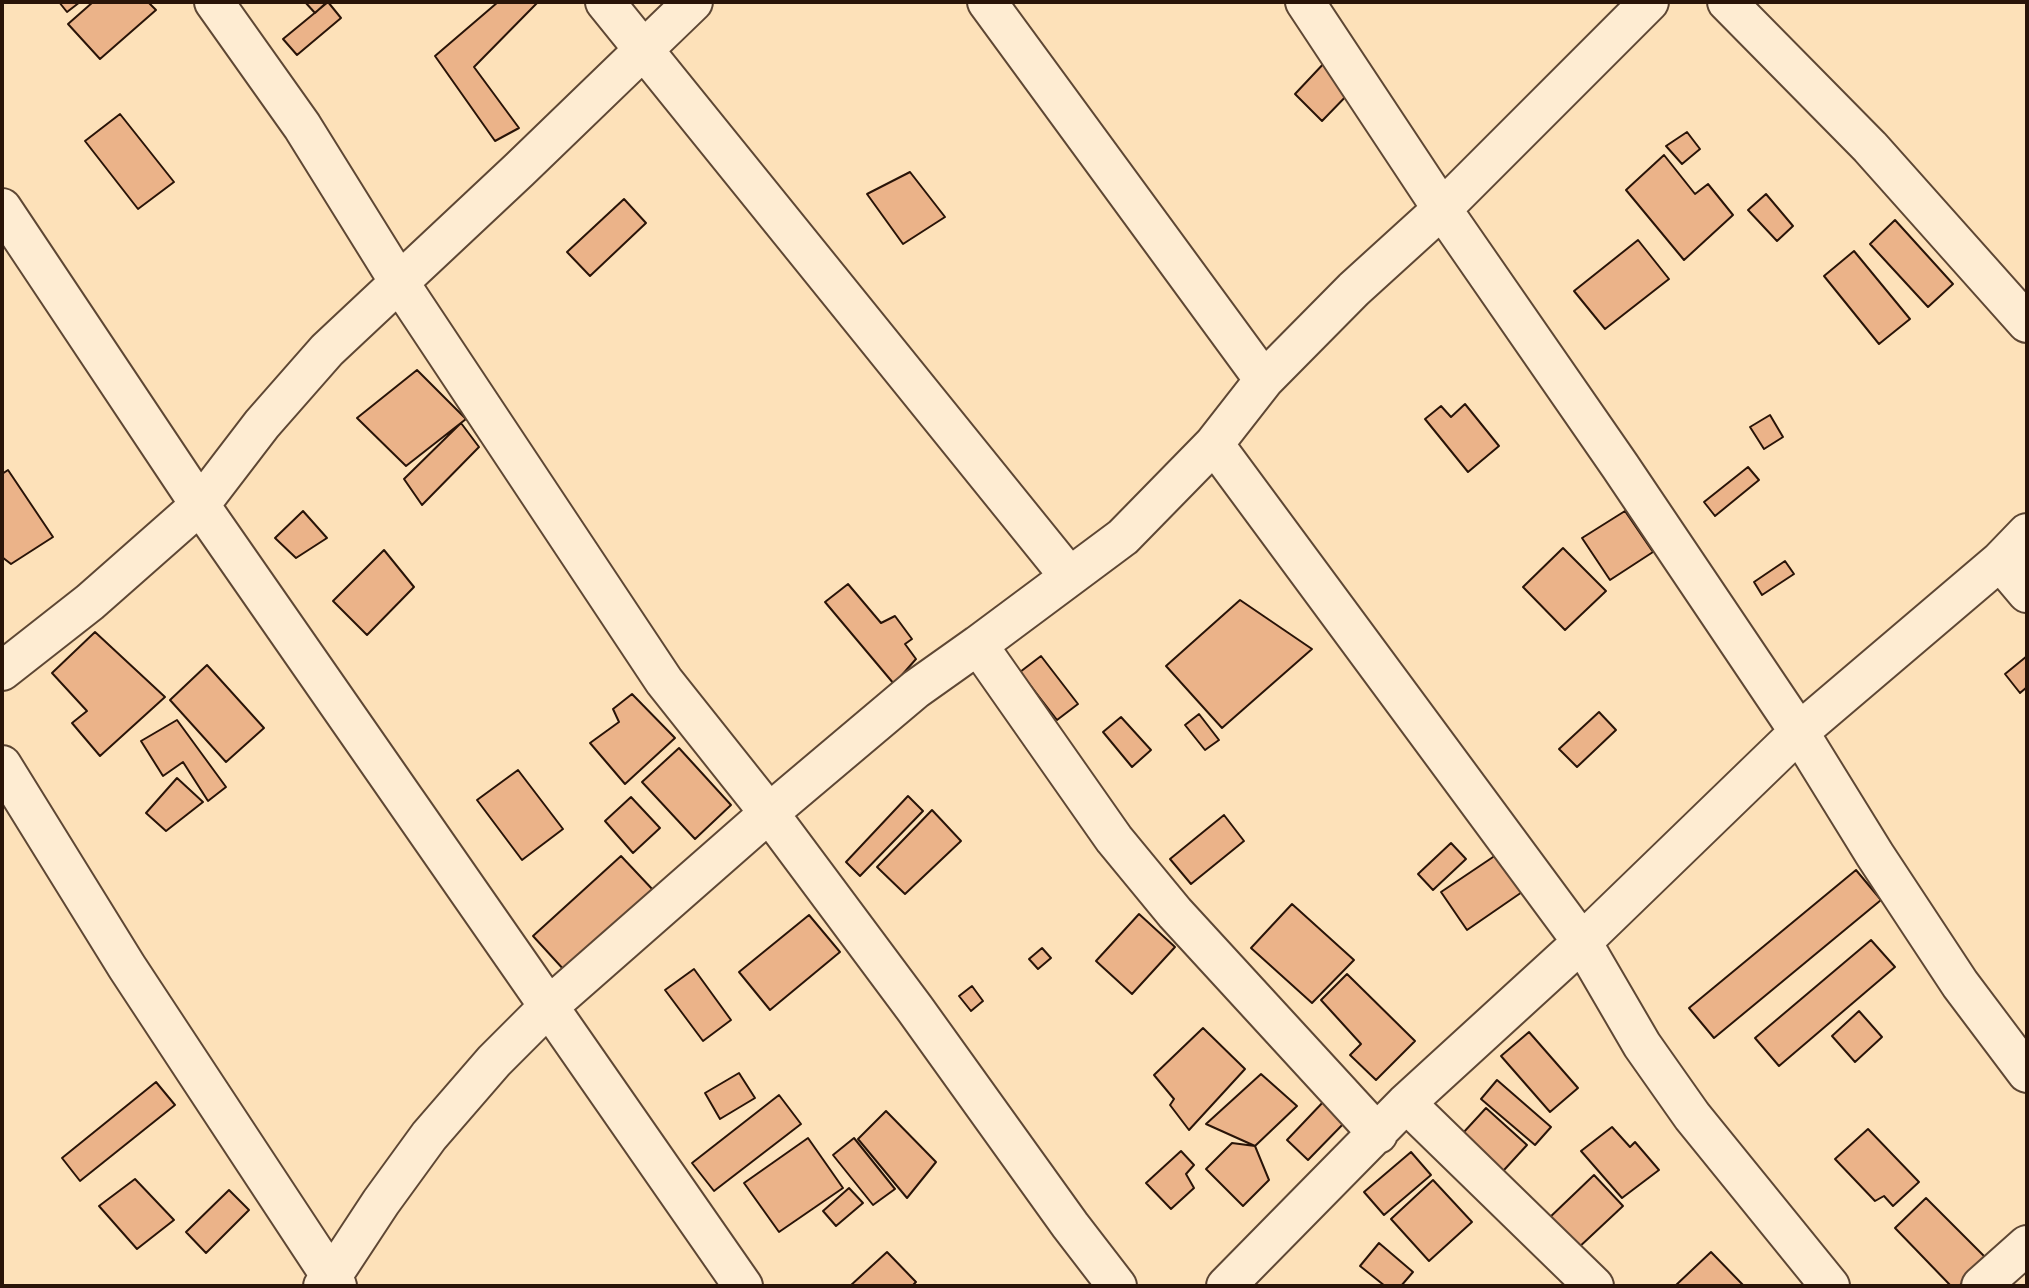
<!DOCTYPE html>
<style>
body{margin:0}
#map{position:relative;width:2029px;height:1288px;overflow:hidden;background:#fde1b9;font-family:Vollkorn,serif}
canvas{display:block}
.frame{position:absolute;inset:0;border:4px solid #291408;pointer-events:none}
</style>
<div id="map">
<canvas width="2029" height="1288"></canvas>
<div class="frame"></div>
</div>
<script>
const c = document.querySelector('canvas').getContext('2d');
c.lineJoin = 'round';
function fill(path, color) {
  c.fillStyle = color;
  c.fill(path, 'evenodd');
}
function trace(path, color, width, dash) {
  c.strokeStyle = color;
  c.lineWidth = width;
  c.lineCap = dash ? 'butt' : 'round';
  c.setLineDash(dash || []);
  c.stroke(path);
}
const building = new Path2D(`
 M59,2H80L67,12Z
 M93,2H148L156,10L100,59L68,24Z
 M305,2H327L315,13Z
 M328,2L341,18L297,55L283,39Z
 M498,2H538L474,67L519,128L495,141L435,56Z
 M1327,60L1354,88L1322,121L1295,94Z
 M120,114L174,182L138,209L85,141Z
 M1687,132L1700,149L1682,164L1666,146Z
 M1664,155L1695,194L1708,184L1733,215L1684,260L1626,190Z
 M910,172L945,217L903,244L867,194Z
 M1766,194L1793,226L1777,241L1748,210Z
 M624,199L646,223L590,276L567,252Z
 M1895,220L1953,284L1928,307L1870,244Z
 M1638,240L1669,279L1605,329L1574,291Z
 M1854,251L1910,319L1879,344L1824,276Z
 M417,370L466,419L406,466L357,418Z
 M1465,404L1499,446L1468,472L1425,419L1441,406L1451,417Z
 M1770,415L1783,437L1764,449L1750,427Z
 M461,423L479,447L422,505L404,479Z
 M1748,467L1759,480L1715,516L1704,502Z
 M8,470L53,537L11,564L2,557V474Z
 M303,511L327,538L296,558L275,538Z
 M1625,511L1653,552L1610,580L1582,538Z
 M1563,548L1606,591L1565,630L1523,587Z
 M384,550L414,587L367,635L333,601Z
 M1785,561L1794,574L1762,595L1754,582Z
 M848,584L881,623L895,616L912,639L905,644L916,659L894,684L825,602Z
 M1240,600L1312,649L1222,728L1166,666Z
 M95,632L165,697L100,756L72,723L87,711L52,673Z
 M1041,656L1078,704L1057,720L1020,672Z
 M2027,656V687L2020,693L2005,674Z
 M207,665L264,728L226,762L170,700Z
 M632,694L675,738L625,784L590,743L619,722L613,709Z
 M1599,712L1616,730L1577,767L1559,749Z
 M1199,714L1219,740L1205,750L1185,725Z
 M1121,717L1151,750L1132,767L1103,732Z
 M177,720L226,787L208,801L183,762L163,776L141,741Z
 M679,748L731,805L695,839L642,782Z
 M518,770L563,829L522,860L477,800Z
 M177,778L203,802L166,831L146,813Z
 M908,796L923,811L860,876L846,862Z
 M631,797L660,828L633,853L605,821Z
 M932,810L961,841L905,894L877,867Z
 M1224,815L1244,841L1191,884L1170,859Z
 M1451,843L1466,859L1433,890L1418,874Z
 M1499,853L1525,890L1467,930L1441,892Z
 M621,856L654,891L565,971L533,936Z
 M1856,870L1881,900L1714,1038L1689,1008Z
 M1292,904L1354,960L1312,1003L1251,948Z
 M1139,914L1175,947L1132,994L1096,961Z
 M809,915L840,952L770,1010L739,972Z
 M1871,940L1895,967L1779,1066L1755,1038Z
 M1042,948L1051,958L1038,969L1029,959Z
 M694,969L731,1020L703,1041L665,990Z
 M1347,974L1415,1041L1376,1080L1350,1055L1361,1044L1321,1000Z
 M972,986L983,1001L971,1011L959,996Z
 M1859,1011L1882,1037L1855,1062L1832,1036Z
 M1203,1028L1245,1069L1189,1130L1170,1105L1174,1099L1154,1075Z
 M1529,1032L1578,1088L1550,1112L1501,1056Z
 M739,1073L755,1098L720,1119L705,1093Z
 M1261,1074L1297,1106L1255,1146L1206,1124Z
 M1497,1080L1551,1127L1535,1145L1481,1099Z
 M156,1082L175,1105L80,1181L62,1158Z
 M779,1095L801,1124L714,1191L692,1163Z
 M1325,1100L1347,1120L1308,1160L1287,1140Z
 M1486,1108L1527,1145L1493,1182L1452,1145Z
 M886,1111L936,1162L907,1198L858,1139Z
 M1612,1127L1630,1147L1635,1142L1659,1170L1622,1198L1581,1151Z
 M1868,1129L1919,1182L1893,1206L1884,1196L1875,1201L1835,1159Z
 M808,1138L843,1188L779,1232L744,1183Z
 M854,1138L895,1189L873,1205L833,1155Z
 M1232,1143L1255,1146L1269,1180L1243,1206L1206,1169Z
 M1181,1151L1194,1165L1186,1174L1194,1188L1171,1209L1146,1183Z
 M1411,1152L1431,1175L1384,1215L1364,1192Z
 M1594,1175L1623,1206L1576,1250L1547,1220Z
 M135,1179L174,1220L137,1249L99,1206Z
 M1433,1180L1472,1222L1429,1261L1391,1219Z
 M849,1188L863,1203L836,1226L823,1211Z
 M229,1190L249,1210L206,1253L186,1232Z
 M1926,1198L1987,1259L1959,1286H1951L1895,1228Z
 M1379,1243L1413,1272L1401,1286H1385L1360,1266Z
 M887,1252L916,1282L912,1286H850Z
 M1711,1252L1744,1286H1675Z`);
fill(building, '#ebb389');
trace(building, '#291408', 2);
const minor = new Path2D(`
 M214,2L302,126L399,282L664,681L769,813L915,1009L1070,1225L1117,1286
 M605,2L1069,576
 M987,2L1264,380
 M1305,2L1442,209L1620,466L1799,732L1875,855L1960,984L2027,1073
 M1727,2L1870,147L2027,323
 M2,208L200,505L743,1286
 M1214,444L1582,942L1642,1045L1692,1116L1830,1286
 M2000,561L2027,593
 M978,645L1114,839L1175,913L1378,1134
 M2,671L90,602L200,505L262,424L327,350L519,170L693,2
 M2,765L127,967L337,1286
 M1406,1103L1594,1286
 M323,1286L331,1278L381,1202L429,1136L494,1061L548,1007L769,813L916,689L978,645L1123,537L1214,444L1264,380L1354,289L1442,209L1649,2
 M1226,1286L1406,1103L1582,942L1799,732L2000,561L2027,533
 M1981,1286L2027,1245`);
trace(minor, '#5e4734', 42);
trace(minor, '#feecd2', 38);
</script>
